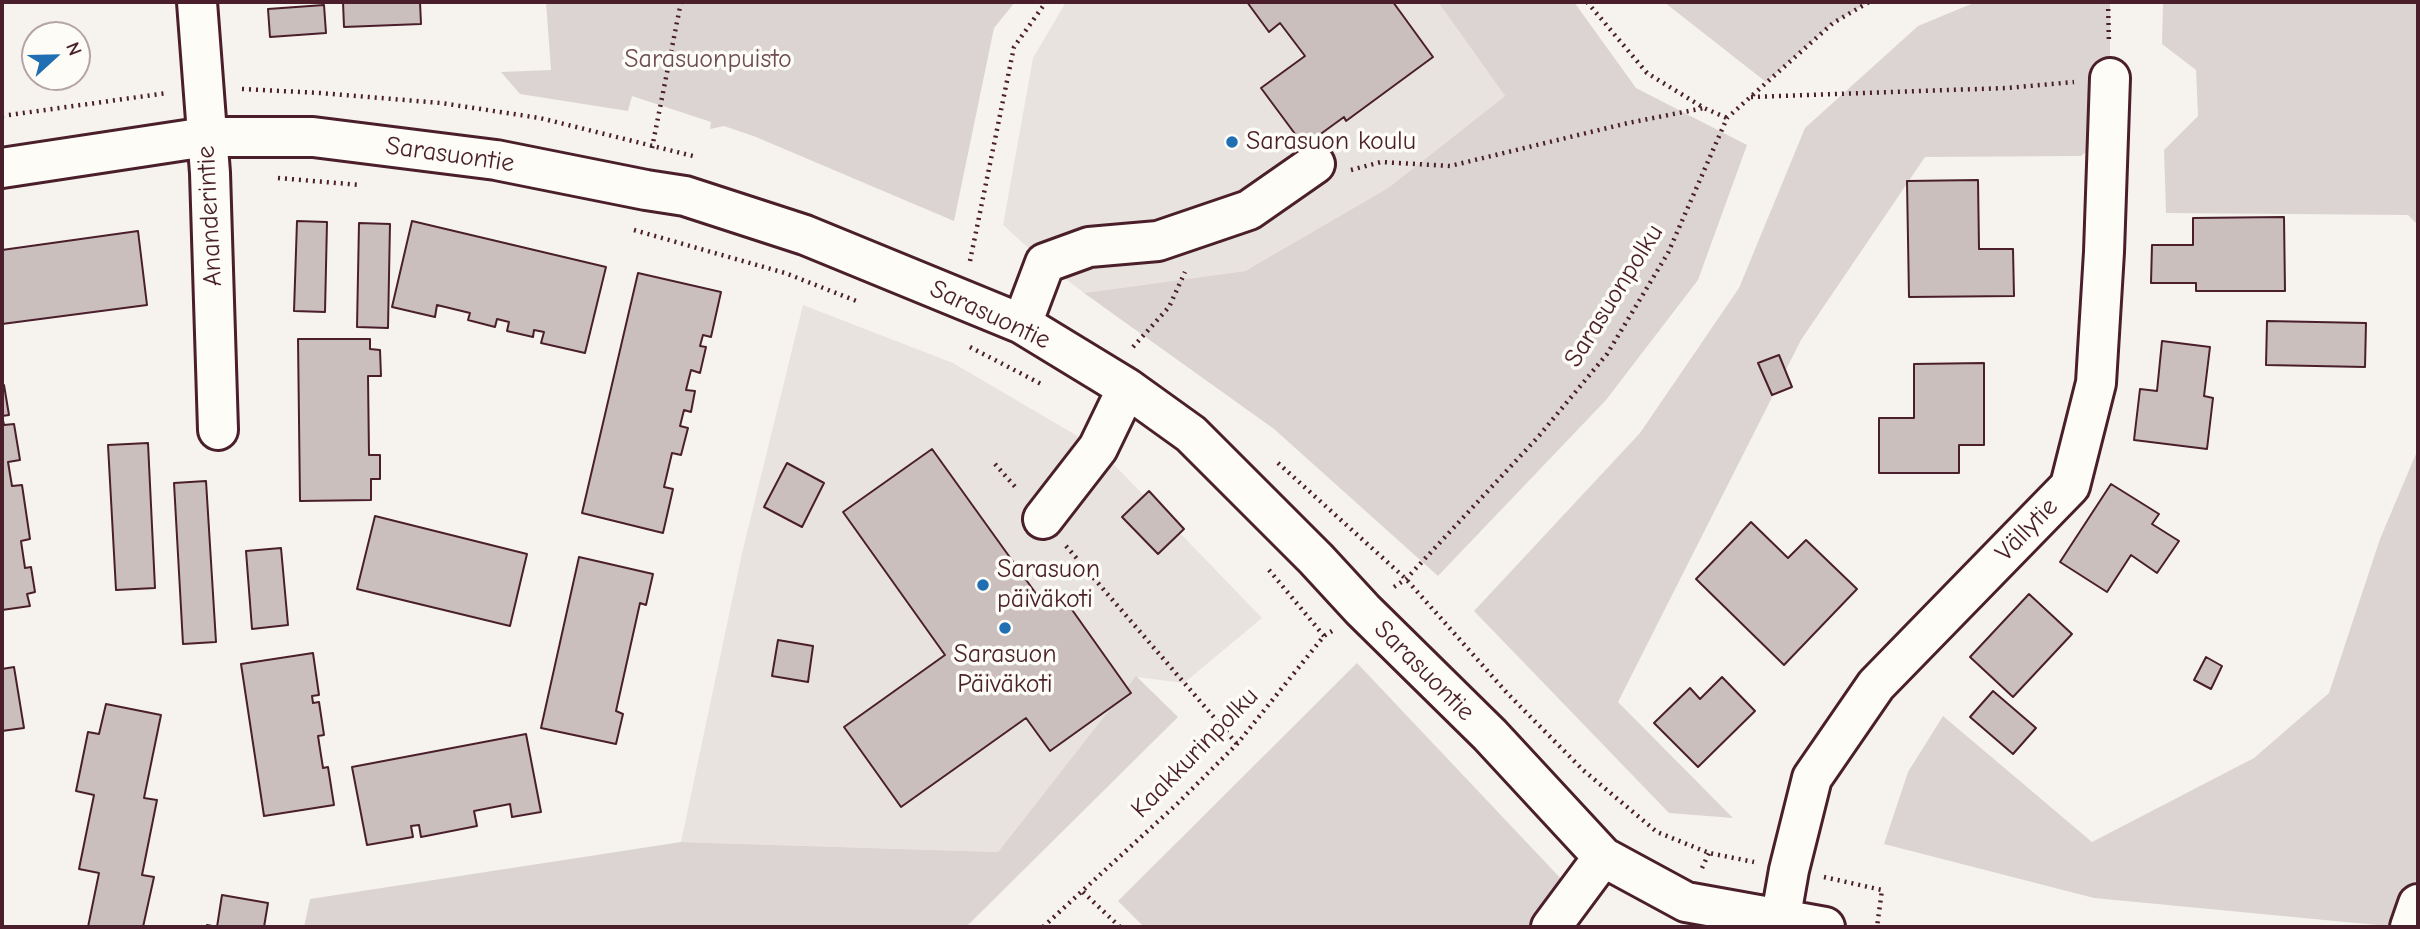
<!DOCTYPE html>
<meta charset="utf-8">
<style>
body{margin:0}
#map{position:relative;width:2420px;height:929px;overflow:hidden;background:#f6f3ef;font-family:"Comic Neue",sans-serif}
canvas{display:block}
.frame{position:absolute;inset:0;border:4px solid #4a1f2b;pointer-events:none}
.north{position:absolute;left:21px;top:21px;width:70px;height:70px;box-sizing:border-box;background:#fdfcf7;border:2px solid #b5a4a5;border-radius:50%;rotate:68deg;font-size:19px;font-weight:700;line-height:28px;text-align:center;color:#4a1f2b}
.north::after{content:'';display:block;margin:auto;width:24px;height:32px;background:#1f6fb2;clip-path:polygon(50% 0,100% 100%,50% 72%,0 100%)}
</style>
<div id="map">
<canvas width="2420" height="929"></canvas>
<div class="frame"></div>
<div class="north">N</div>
</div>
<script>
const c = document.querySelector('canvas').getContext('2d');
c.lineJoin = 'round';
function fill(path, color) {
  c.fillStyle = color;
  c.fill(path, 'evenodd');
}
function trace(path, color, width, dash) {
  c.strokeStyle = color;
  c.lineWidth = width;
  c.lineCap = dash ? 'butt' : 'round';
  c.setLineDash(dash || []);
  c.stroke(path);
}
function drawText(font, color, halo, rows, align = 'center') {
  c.font = font + ' "Comic Neue",sans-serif';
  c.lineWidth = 7;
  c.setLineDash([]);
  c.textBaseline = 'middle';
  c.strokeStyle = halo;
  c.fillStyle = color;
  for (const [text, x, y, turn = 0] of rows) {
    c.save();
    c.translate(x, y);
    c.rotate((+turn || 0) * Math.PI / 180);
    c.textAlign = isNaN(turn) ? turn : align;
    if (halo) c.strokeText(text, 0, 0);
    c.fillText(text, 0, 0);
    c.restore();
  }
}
fill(new Path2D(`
 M1066,2H1438L1505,96L1388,188L1245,271L1084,293L1045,263L1003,225L1033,58Z
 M803,305L953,363L1098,448L1262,618L1184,683L1136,677L998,852L681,842L742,553Z`), '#e9e3e0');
fill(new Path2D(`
 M546,2H1015L994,28L954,221L756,137L724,126L710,129L711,122L632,96L628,111L520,94L501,72L551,70Z
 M1438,2H1574L1636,88L1747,145L1698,280L1606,400L1438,576L1274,429L1084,293L1245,271L1388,188L1505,96Z
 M1664,2H1869L1833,23L1766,82Z
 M1976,2H2110V133L2081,156L1925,157L1801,340L1618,702L1733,818L1669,813L1474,611L1640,433L1739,288L1805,128L1918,26Z
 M2163,2H2418V225L2408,215L2166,213L2164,150L2198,116L2196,70L2162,44Z
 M2418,449V875L2398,927L2094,898L1884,844L1908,772L1943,716L2092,842L2254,758L2329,693L2380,539Z
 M1357,663L1566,884L1529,927H1144L1118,901Z
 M1136,676L1178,717L966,927H304L310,899L681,842L998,852Z`), '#dcd4d2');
const building = new Path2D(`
 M343,2H420L421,24L344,27Z
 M1247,2H1393L1433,57L1346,121L1344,117L1304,146L1261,88L1305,56L1280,23L1269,32Z
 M324,5L326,33L270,37L268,9Z
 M1978,180L1979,249H2013L2014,296L1909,297L1907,181Z
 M2284,217L2285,291H2196V283H2151L2152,245H2193V218Z
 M297,221L327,222L325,312L294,311Z
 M412,221L606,267L585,353L541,343L544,332L534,330L533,337L507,331L509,322L497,319L495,327L468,320L470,313L437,305L435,317L392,307Z
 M359,223L390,224L388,328L357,327Z
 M138,231L147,305L2,324V250Z
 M638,273L721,292L711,337L703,335L700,346L706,347L700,373L691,370L686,390L695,391L691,412L684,410L680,426L688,428L681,455L672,453L664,487L673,489L663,533L582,513Z
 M2267,321L2366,323L2365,367L2266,365Z
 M298,339H370V349L380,350L381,376H368L369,455H380V479H371V500L300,501Z
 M2162,341L2210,347L2204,396L2213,398L2207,449L2134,440L2140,389L2157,391Z
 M1779,355L1792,387L1772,395L1758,363Z
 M1984,363V445H1959V473H1879V418H1914V364Z
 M2,385H4L9,415L2,416L4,425L14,424L20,460L8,462L12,486L22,485L30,539L21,541L25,568L31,567L35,592L27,594L30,606L2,610Z
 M148,443L155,588L116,590L108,445Z
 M932,449L1042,602L1058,590L1131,693L1050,751L1026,718L901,807L844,727L945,655L843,512Z
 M787,463L824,483L802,527L764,507Z
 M206,481L216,642L183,644L174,483Z
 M2111,484L2159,514L2152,524L2179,541L2157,573L2131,555L2107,592L2060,562Z
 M1149,491L1184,529L1158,554L1122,517Z
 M375,516L527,554L510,626L357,589Z
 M1751,522L1788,558L1806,540L1857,589L1784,665L1696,579Z
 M281,548L288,625L252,629L246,551Z
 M579,557L653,574L646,605L640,603L616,711L623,714L616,744L541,728Z
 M2029,594L2072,634L2013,697L1970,657Z
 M778,640L813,646L808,682L772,676Z
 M313,653L319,695L312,696L313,703L319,702L324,735L318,736L323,768L328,767L334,805L264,816L241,664Z
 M2206,657L2222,666L2211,689L2194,680Z
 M14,667L24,728L2,731V669Z
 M1722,677L1755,711L1698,767L1654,723L1690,688L1700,699Z
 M1993,691L2036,728L2013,754L1970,717Z
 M106,704L161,715L144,798L157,800L142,875L154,877L143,927H88L99,873L79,869L94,795L76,791L88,732L99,734Z
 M526,734L541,812L512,817L510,804L474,811L477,826L421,837L419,825L411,826L413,837L367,845L352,767Z
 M222,895L268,903L264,927H206L207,925L217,927Z`);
fill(building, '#cbbfbe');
trace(building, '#4a1f2b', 2);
const minor = new Path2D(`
 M197,2L210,173L218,430
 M2,168L206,137H313L496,160L646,190L685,196L805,235L1022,324L1127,388L1191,434L1316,559L1363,610L1490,735L1603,857L1686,902L1825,927
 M1022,324L1045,263L1089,247L1158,241L1249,210L1315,164
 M1043,519L1098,448L1127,388
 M1551,927L1603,857
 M1779,927L1789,870L1812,778L1876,685L2070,486L2096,383L2104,252L2110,78`);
const major = new Path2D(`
 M2410,927L2418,904`);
trace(minor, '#4a1f2b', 44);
trace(major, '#4a1f2b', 44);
trace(new Path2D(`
 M1587,2L1647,73L1704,108L1727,118
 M2108,2L2109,43
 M242,89L320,93L441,103L540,118L693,156
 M1751,97L2007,88L2074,82
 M2,116L167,93
 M652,148L681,2
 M1351,170L1381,162L1450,166L1628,123L1704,108
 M278,178L360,185
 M634,230L785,273L859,302
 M970,261L1014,47L1046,2
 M970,347L1043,385
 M1133,347L1169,307L1185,272
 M1278,463L1406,579L1508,694L1583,770L1657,832L1709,853L1754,862
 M995,464L1017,489
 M1066,546L1237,744
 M1269,570L1324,636
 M1394,587L1406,579L1538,437L1607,354L1668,253L1727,118L1833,23L1869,2
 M1702,868L1709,853
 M1824,877L1882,890L1877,927
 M1083,892L1120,927
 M1043,927L1177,804L1237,744L1324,636L1332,631`), '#4a1f2b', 4.5, [2, 5]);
trace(minor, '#fdfcf7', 38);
trace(major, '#fdfcf7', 38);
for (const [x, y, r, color] of [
 [1232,142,7,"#1f6fb2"],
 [983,585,7,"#1f6fb2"],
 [1005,628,7,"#1f6fb2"]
]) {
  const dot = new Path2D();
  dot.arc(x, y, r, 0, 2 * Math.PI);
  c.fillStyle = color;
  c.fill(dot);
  trace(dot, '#fdfcf7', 2.5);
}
drawText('26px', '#6e4c55', '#fdfcf7', [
 ["Sarasuonpuisto",708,60]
]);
drawText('26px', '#4a1f2b', '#fdfcf7', [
 ["Sarasuon koulu",1246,142],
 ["Sarasuon",997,570],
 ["päiväkoti",997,600],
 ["Sarasuon",1005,655,"center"],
 ["Päiväkoti",1005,685,"center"]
], 'left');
drawText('26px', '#4a1f2b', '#fdfcf7', [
 ["Sarasuontie",450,155,8],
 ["Ananderintie",210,216,-93],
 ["Sarasuonpolku",1614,296,-58],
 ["Sarasuontie",990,315,25],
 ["Vällytie",2027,530,-46],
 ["Sarasuontie",1424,671,45],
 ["Kaakkurinpolku",1195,753,-46]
]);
</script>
